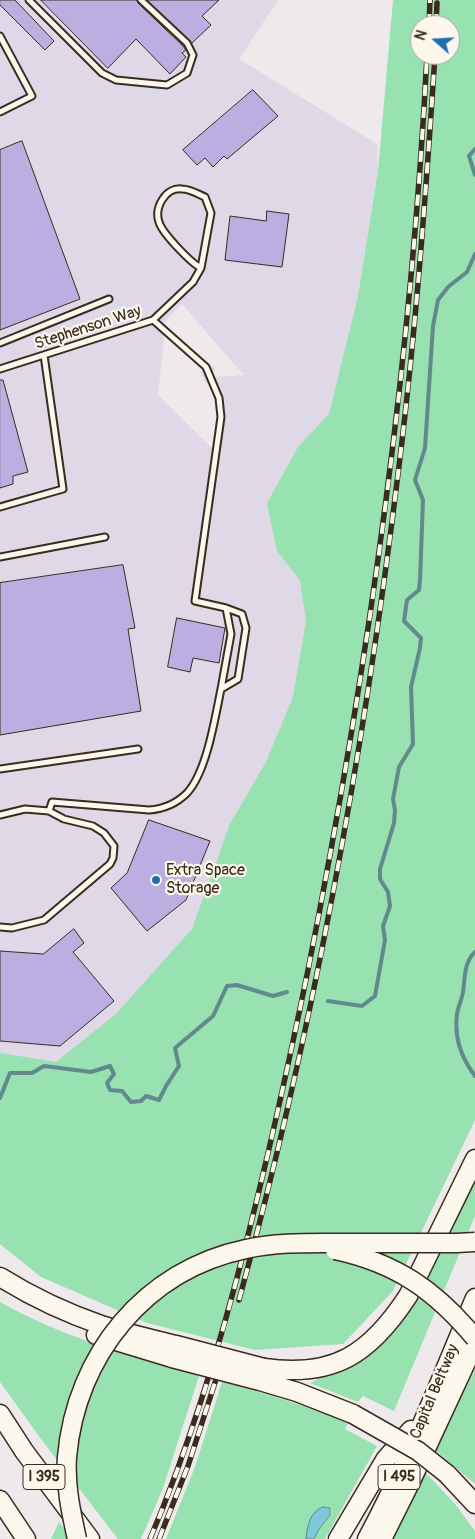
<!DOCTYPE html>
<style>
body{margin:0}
#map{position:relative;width:475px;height:1539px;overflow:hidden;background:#eee9ea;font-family:Pangolin,sans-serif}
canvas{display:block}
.north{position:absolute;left:410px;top:15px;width:50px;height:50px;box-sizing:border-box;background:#fbf7ec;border:1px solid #aea59a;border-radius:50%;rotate:289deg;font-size:14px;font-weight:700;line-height:20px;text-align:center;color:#3b2a1e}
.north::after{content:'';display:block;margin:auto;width:18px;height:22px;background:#1f6fb2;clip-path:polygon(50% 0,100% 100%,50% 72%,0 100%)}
</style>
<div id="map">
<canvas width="475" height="1539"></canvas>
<div class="north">N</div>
</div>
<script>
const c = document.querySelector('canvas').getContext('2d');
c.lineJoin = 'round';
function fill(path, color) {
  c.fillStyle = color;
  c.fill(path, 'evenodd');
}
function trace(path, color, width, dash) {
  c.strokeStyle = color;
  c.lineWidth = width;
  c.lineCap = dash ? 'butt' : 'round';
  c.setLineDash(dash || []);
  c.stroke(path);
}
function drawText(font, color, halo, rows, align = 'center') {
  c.font = font + ' Pangolin,sans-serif';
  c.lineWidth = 4.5;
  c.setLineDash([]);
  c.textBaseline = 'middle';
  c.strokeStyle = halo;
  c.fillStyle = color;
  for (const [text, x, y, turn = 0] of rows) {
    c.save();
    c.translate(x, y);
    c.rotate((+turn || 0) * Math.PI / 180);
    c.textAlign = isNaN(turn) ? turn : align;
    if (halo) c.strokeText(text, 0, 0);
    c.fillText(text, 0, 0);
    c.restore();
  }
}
fill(new Path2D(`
 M0,0H278L239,59L377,144L378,171L358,296L346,346L277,926L0,1209ZM182,304L244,375L214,377L215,365L200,373L211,390L218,410L220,431L215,451L158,395L166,320Z`), '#ded8e7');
fill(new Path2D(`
 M393,0H475V1120L393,1291L343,1344L255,1350L147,1323L41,1277L0,1244V1053L56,1062L116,1014L192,929L230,824L266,762L293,697L306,621L300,580L277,551L267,503L298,447L329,414L358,296L378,171ZM420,25H450V55H420Z
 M475,1176V1216L394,1411L363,1396L358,1402L310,1383L371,1353L387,1337L401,1321Z
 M0,1302C62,1337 131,1356 199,1376L163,1488L141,1539H118L41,1439L0,1382Z
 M475,1370V1484L433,1448Z
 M222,1382C265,1393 307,1406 348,1423L345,1429L377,1446L325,1539H314L319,1529L331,1513V1510L323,1507L314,1513L306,1539H166L195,1467Z
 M423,1470L455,1504L475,1531V1539H392L412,1502Z
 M59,1522L72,1539H51Z`), '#98e1b0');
const water = new Path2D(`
 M323,1507L330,1508V1515L319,1529L314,1539H306C307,1527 310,1511 323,1507Z`);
fill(water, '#7bc9d9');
trace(water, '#61898e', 1);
trace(new Path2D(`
 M475,149L469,156L475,175
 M475,952C464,962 465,978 463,992C462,999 458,1007 457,1014C454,1038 461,1057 475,1076
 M328,1001L362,1006L375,996L385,940L383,926L390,906L388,892L380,879V869L394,823L395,810L393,799L399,767L413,744L411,687L420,648L421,638L404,621L407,600L419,590L420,580L423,500L415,480L425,448L433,326L438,300L448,287L467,272L475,254
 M0,1098L10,1073H32L44,1066L91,1072L110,1066L114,1074L107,1083L110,1090L122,1091L131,1102L141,1101L146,1096L159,1100L166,1086L179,1066L175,1048L213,1016L227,986L237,985L273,996L287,992`), '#61898e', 4);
const building = new Path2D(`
 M0,0H15L54,41L45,50L0,5Z
 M41,0H137L138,3L183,46L186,50L182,53L186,57L170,74L136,39L108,68Z
 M147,0H219L202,16L211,25L192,43Z
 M253,90L278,116L227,159L224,156L213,167L205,158L197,165L183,150Z
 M22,141L80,299L0,330V150Z
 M267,211L289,214L282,267L225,260L230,216L266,221Z
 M0,380H3L28,472L13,476V484L0,488Z
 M123,565L135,628L128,629L141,711L0,735V583Z
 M177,618L225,628L219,663L193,658L190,672L168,667Z
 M149,820L210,841L186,900L147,931L111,888L127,873Z
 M74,929L84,943L73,952L114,1001L60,1046L0,1041V951L43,954Z`);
fill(building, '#baafe0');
trace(building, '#3b2a1e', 1);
const service = new Path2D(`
 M29,0L102,73L116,80L167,85L187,73L193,55L187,43L141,0
 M0,36L32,96L0,112
 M0,343L109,299
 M0,369L153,320L193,282L201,268L211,213L205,197C198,194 190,189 182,189C166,187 154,207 159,222C162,233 191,263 201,268
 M0,507L63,489L44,355
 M0,557L105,537
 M221,689L231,634L226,608
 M0,769L138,749
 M49,811L52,802L149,810C164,809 176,804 187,793C207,771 215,718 221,689L238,679L246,628L242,614L226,608L195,601L221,417L219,398L206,367L153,320
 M0,815L25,809L49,811L64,819L93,826L104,833L114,846L113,858L110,864L44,920L12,928L0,927`);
const motorway = new Path2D(`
 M0,1277C32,1297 66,1313 101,1325C125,1333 151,1339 176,1345
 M96,1335L172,1358
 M264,1368C334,1378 370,1354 408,1296L475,1159
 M260,1381L297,1392L353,1414
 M0,1414L24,1451L90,1539
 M447,1474L475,1504
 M0,1500L26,1539
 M338,1539L385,1460L411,1430
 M367,1539C409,1461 441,1379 475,1298
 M382,1539L411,1481L475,1343`);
trace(service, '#3b2a1e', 9);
trace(motorway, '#3b2a1e', 21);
trace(service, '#fbf7ec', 5);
trace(motorway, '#fbf7ec', 18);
const rail = new Path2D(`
 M429,25L430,0
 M436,25L437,3
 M239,1300C314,1027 365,746 399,466C416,329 426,192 435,55
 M150,1539C192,1440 222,1339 248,1235C270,1149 289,1062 307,975C368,670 411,366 427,55
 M159,1539L188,1466L220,1367`);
trace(rail, '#3b2a1e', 5.5);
trace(rail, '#fbf7ec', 4, [11]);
const motorwayBridge = new Path2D(`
 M335,1250C396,1263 435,1290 475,1338
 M176,1345L264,1368
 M172,1358L260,1381
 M353,1414L418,1451L447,1474
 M77,1539C71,1512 65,1485 67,1457C76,1355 145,1270 246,1249C277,1242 309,1243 340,1243C379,1243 418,1243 457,1243L475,1242`);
trace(motorwayBridge, '#3b2a1e', 21, []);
trace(motorwayBridge, '#fbf7ec', 18);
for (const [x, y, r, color] of [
 [156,880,5,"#1f6fb2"]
]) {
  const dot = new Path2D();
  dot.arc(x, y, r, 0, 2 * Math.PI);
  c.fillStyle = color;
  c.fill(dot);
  trace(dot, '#fbf7ec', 2);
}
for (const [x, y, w] of [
 [44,1477,42],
 [399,1477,42]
]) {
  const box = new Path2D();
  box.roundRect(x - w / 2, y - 12.5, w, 25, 4);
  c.fillStyle = '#fbf7ec';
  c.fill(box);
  trace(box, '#3b2a1e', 1);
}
drawText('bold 15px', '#3b2a1e', null, [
 ["I 395",44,1477],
 ["I 495",399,1477]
]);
drawText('16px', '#3b2a1e', '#fbf7ec', [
 ["Stephenson Way",88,328,-18],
 ["Capital Beltway",435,1392,-67]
]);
drawText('16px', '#3b2a1e', '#fbf7ec', [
 ["Extra Space",166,871],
 ["Storage",166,889]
], 'left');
</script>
